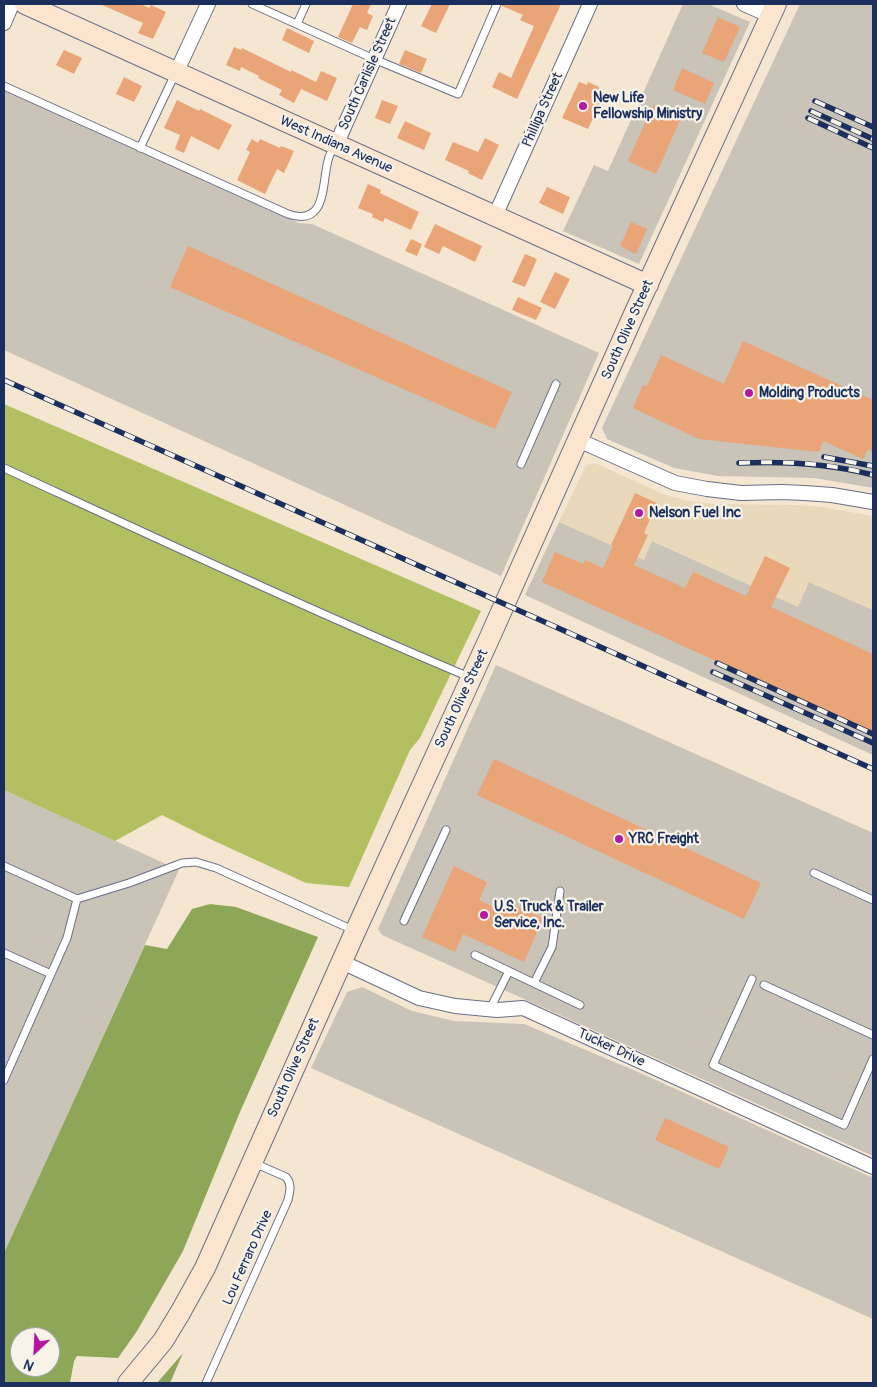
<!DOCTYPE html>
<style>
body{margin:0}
#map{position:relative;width:877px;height:1387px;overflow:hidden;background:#f4e6d0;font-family:Pangolin,sans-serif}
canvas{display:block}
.frame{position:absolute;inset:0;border:5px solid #1b2f5e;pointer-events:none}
.north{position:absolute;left:10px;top:1327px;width:50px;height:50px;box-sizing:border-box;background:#f7f3e8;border:1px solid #9fa5b1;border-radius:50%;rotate:205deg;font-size:14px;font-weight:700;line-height:20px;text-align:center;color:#1b2f5e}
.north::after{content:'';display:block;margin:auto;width:18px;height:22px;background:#b5179e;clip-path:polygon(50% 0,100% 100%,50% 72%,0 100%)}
</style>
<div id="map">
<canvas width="877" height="1387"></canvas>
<div class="frame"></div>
<div class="north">N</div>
</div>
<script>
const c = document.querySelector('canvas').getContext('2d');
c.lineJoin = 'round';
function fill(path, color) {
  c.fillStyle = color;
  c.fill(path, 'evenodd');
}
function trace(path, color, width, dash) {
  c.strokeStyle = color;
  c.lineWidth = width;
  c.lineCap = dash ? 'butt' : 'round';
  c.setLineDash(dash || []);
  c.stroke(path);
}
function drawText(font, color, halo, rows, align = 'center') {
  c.font = font + ' Pangolin,sans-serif';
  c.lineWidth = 4.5;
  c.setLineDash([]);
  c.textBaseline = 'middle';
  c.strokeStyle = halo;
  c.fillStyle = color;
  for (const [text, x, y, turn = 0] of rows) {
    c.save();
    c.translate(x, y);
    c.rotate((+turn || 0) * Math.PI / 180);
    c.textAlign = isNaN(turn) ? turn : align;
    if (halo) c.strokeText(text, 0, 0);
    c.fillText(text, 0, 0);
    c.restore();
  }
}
fill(new Path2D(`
 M595,463L663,494L688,501L715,504L792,505L822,507L873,516V610L810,582L798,607L653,541L644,560L559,522L586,465Z`), '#e9d9ba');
fill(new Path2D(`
 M683,4H708L750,22L639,264L563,231L594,165L608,171Z
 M800,4H873V488L815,478L718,476L674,468L607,439L602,428Z
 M4,90L299,223L312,224L599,353L501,576L4,350Z
 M559,522L644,560L652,541L798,607L809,582L873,610V755L525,595Z
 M496,665L873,833V1156L382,935L378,929Z
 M4,790L179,870L4,1253Z
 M362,987L412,1011L454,1021L524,1024L638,1072L871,1177L873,1174V1319L311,1068L347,992Z`), '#c9c3b8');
fill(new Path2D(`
 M4,404L481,611L420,738L410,750L349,887L306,883L210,839L162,815L115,841L4,790Z`), '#b2c062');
fill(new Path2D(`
 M210,904L236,907L318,937L240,1112L183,1251L137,1331L118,1358L77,1356L74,1361L70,1383H4V1253L145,945L167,949L192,909ZM20,1337H50V1367H20Z
 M183,1353L170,1383H157Z`), '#8da658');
fill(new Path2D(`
 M100,4H141L149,8L151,5L166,12L153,39L138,33L143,23Z
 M353,4H371L367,13L373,16L367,30L360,27L352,43L338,37Z
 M432,4H450L436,33L421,26Z
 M502,4H561L517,99L492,87L499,72L511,78L534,26L520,20L523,15L502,6Z
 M718,17L740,27L724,62L702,53Z
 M287,28L314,41L309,53L282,40Z
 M234,47L241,50L242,48L291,72V70L316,82L321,71L337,78L327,101L301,89L294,103L279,95L282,90L258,78L259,76L241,67L240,71L226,65Z
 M64,50L82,58L74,74L56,65Z
 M405,50L427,59L421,73L399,64Z
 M682,68L714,83L705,104L673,90Z
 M124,77L142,86L134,102L116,94Z
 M579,82L587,85L588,82L599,87L598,90L605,93L588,129L562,118Z
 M177,100L199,111L200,109L232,125L219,150L191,136L184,153L175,149L180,135L164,128Z
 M382,100L398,106L390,124L375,118Z
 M653,105L681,118L656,174L628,161Z
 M405,121L431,133L424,150L397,138Z
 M485,138L499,145L482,180L468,173L469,171L445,160L453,142L478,152Z
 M252,139L258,143L260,139L280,148L281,146L294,151L284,173L277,169L265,194L237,180L250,152L246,150Z
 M368,184L381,190L380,193L419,212L411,230L385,218L383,222L372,217L373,214L358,208Z
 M547,187L570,197L563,214L539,203Z
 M631,222L647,229L636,254L620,246Z
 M435,224L482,246L475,262L443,246L439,254L424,247Z
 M411,239L422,244L417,256L405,251Z
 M188,246L512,392L495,429L170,287Z
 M525,254L537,259L525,287L512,282Z
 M555,272L570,279L555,309L540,302Z
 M518,297L542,308L536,320L512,310Z
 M743,341L873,400V452L868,449L863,459L823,441L819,452L699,439L633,408L643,385L647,386L661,355L724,384Z
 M635,493L657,503L644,533L648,535L634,565L685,588L693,572L746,596L765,556L790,568L771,607L873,654V732L542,582L555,552L583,564L585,560L603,568L613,546L611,545Z
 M494,759L761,883L744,919L477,795Z
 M454,866L487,882L479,900L503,911L507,902L543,918L524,962L463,934L455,952L422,937Z
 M665,1118L729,1147L719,1169L655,1140Z`), '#e9a478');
const lane = new Path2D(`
 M252,4L374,59L458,94L497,4
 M297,24L306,4
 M4,86L288,214C329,228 321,180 329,157C330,153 333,150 335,146
 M140,148L175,74
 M521,464L556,384
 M4,468C158,539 312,611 469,677
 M4,866L77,899L129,883L182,863L196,862L216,868L353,930
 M814,873L873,900
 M404,921L446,830
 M4,953L51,974
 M475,955L580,1005
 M752,979L713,1065L844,1125L873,1059
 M534,983L552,947L560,891
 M764,985L873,1035
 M490,1009L509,971
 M4,1080L67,938L77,899
 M206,1383L288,1200C290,1191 292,1184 286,1177L254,1163`);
const street = new Path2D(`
 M744,4L771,16
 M4,23L12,4
 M176,73L208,4
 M336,145L399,4
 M495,216L590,4
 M578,440L675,483L707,489L741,493L782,492L805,493L832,495L873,502
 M342,962L419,998L455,1006L497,1010L523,1008L873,1167`);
const secondary = new Path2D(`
 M25,4L648,285
 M128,1383L163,1341L180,1313L205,1268L355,932L489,639L634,314L776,4`);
trace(lane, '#676f86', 9);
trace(street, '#676f86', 16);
trace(secondary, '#676f86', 22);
trace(lane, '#fff', 7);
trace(street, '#fff', 14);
trace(secondary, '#fce5cf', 20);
const rail = new Path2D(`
 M815,101L873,127
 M811,111L873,139
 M808,118L873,148
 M4,380L873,769
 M824,457L873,466
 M739,463C785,461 829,463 873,475
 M717,663L873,734
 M713,672L873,743`);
trace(rail, '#1b2f5e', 5.5);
trace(rail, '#f7f3e8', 4, [11]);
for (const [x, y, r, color] of [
 [583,106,5,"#b5179e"],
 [749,393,5,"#b5179e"],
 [639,513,5,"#b5179e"],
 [619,839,5,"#b5179e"],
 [484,915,5,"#b5179e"]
]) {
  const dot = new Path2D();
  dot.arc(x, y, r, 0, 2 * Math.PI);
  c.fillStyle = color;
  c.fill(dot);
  trace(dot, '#f7f3e8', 2);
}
drawText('14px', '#1b2f5e', '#f7f3e8', [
 ["South Carlisle Street",368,74,-66],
 ["Phillipa Street",543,110,-66],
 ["West Indiana Avenue",336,145,24],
 ["South Olive Street",628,330,-66],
 ["South Olive Street",462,699,-65],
 ["Tucker Drive",611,1048,25],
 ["South Olive Street",294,1068,-66],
 ["Lou Ferraro Drive",248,1258,-66]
]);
drawText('bold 14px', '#1b2f5e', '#f7f3e8', [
 ["New Life",593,98],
 ["Fellowship Ministry",593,114],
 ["Molding Products",759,393],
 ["Nelson Fuel Inc",649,513],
 ["YRC Freight",629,839],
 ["U.S. Truck & Trailer",494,907],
 ["Service, Inc.",494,923]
], 'left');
</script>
